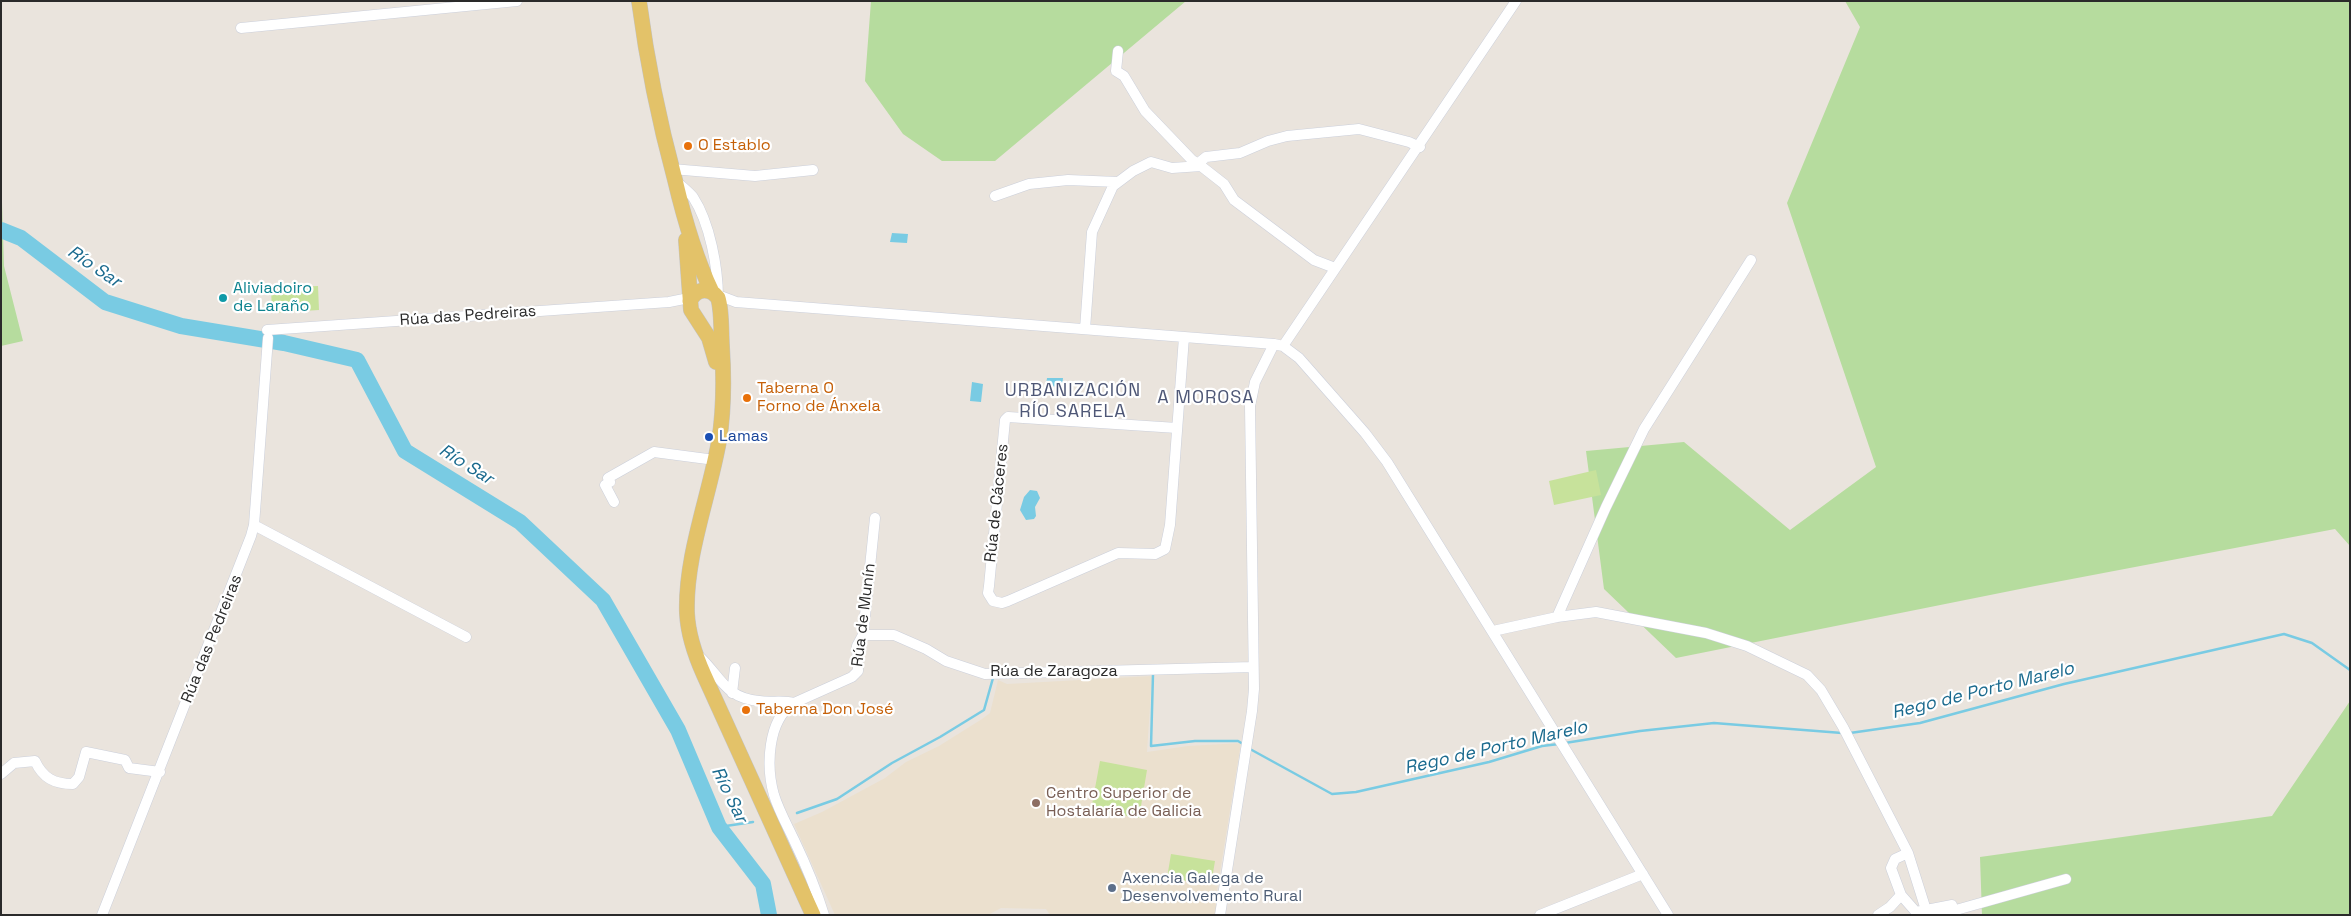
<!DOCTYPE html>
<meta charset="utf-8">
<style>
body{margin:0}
#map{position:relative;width:2351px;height:916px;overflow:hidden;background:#eae4dd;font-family:"Space Grotesk",sans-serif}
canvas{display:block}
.frame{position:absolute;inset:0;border:2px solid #2a2a2a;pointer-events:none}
</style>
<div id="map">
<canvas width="2351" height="916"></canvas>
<div class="frame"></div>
</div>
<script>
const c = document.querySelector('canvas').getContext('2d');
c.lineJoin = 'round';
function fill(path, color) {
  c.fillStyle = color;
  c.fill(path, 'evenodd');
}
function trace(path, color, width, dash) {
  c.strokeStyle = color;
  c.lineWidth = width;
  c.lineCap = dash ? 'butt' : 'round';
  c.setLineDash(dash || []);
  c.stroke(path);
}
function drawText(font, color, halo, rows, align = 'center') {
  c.font = font + ' "Space Grotesk",sans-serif';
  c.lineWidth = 4.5;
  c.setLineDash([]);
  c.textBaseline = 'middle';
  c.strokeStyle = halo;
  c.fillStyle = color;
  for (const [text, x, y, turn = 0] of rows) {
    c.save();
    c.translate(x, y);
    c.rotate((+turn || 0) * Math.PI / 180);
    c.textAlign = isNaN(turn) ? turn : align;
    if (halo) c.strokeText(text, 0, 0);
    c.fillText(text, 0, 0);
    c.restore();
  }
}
fill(new Path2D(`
 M1152,676L1147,752L1188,746L1241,743L1216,896V915H1050L1046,909L1001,908L988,915H835L794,824L822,812L885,778L906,762L939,746L982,719L990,713L998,680L1007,684Z`), '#ebe0ce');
fill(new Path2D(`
 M871,1H1186L995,161H942L903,134L865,81Z
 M1845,1H2350V546L2335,529L2035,586L1676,658L1604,589L1586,451L1684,442L1790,530L1876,467L1787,203L1860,27Z
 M1,171L4,266L23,341L1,346Z
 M2350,701V915H1982L1980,857L2272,816Z`), '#b6dc9e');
fill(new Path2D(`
 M318,286L319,310L272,313L271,288Z
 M1596,470L1601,495L1554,505L1549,481Z
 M1100,761L1147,770L1139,818L1091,810Z
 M1171,854L1215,861L1211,885L1167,878Z`), '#c7e29b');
fill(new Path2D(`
 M892,233L908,234L907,243L890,242Z
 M1047,378H1063L1062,387L1046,386Z
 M972,382L983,384L981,402L970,401Z
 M1030,490L1037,491L1040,498L1035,507L1036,516L1034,519L1026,520L1020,510L1024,497Z`), '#79cbe3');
trace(new Path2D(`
 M1153,674L1151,746L1195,741H1238L1243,744
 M1850,733L1920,723L2064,684L2284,634L2312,643L2350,670
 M1565,743L1640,731L1714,723L1842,733
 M1250,749L1332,794L1356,792L1489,762L1542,746L1559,744
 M797,813L837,799L892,763L940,737L984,710L993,678
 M719,827L753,822`), '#79cbe3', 2.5);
trace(new Path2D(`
 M1,230L21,238L105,302L181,326L284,343L357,360L405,451L520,522L603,600L678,730L719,827L763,884L769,915`), '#79cbe3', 16);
const street = new Path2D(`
 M241,28L517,1
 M1118,51L1116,71L1124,76L1145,111L1192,160L1201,166
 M672,169L755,176L813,170
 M676,181C681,186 688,191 693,197C710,223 718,268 718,298
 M995,196L1029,184L1068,180L1118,182
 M1751,260L1644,429L1606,507L1557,617L1596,612L1706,633L1747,646L1807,675L1821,690L1843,727L1908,853L1926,910
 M1335,268L1314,260L1234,200L1224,184L1201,166V161L1206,157L1240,153L1268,141L1287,136L1359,129L1409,142L1420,147
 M715,294L736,302L1274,344L1283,346L1299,358L1365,433L1387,462L1668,915
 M1085,329L1092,232L1113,186L1133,171L1151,162L1172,168L1201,166
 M267,330L669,302L684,299L694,294
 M1283,346L1516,1
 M1177,428L1008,417L1005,420L989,586L988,593L993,601L1002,603L1008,601L1118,553L1155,554L1165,549L1170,525L1184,337
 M614,502L605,485L610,482L608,478L654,452L715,460
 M254,525L466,637
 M1493,631L1557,617
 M863,635H894L926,649L946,661L985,674L1253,667
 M699,656C721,677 725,698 759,701C770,703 783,700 794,703
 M732,693L735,668
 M1,774L14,763L35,761C43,778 54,784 73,784L79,777L86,752L125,760L129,768L160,772
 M1901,895L1916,912L1952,905
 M102,915L251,536L254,525L268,338
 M824,915C816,889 806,865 794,840C787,825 779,811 774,795C766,767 767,720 794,703L852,677L858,671L857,646L863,635L875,518
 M1220,915L1252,711L1254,689L1250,406L1255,382L1274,344
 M1540,915L1643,874
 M1878,915L1890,907L1901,895L1891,868L1895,859L1908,853
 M1938,915L2066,879`);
const primary = new Path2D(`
 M639,1C647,62 659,121 675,180C684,218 695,257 712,292
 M686,240L691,310L709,338L716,362
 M690,301C696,288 710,287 718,298C722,310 721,333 722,347C724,378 724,410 719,441C709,497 685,557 687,613C688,635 695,655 704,675L813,915`);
trace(street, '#cbcfda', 11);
trace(primary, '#c3c3c3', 16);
trace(street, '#fff', 10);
trace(primary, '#e3c269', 15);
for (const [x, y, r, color] of [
 [688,146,5,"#e8710a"],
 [223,298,5,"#0f9aa8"],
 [747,398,5,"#e8710a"],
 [709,437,5,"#1a4fb4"],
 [746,710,5,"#e8710a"],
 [1036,803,5,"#8d6e63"],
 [1112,888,5,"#5c6f8a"]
]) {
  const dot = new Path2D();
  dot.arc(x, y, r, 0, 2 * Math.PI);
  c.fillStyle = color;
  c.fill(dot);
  trace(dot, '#fff', 2);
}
drawText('16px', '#c56008', '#fff', [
 ["O Establo",698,146],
 ["Taberna O",757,389],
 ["Forno de Ánxela",757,407],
 ["Taberna Don José",756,710]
], 'left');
drawText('16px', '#0d838f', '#fff', [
 ["Aliviadoiro",233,289],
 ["de Laraño",233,307]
], 'left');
drawText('16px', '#2a2a2a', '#fff', [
 ["Rúa das Pedreiras",468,316,-4],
 ["Rúa de Cáceres",997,503,-84],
 ["Rúa de Munín",864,615,-83],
 ["Rúa das Pedreiras",212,639,-68],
 ["Rúa de Zaragoza",1054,672]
]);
drawText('16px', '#164399', '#fff', [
 ["Lamas",719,437]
], 'left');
drawText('16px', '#785e54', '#fff', [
 ["Centro Superior de",1046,794],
 ["Hostalaría de Galicia",1046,812]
], 'left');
drawText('16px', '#4e5e75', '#fff', [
 ["Axencia Galega de",1122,879],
 ["Desenvolvemento Rural",1122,897]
], 'left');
drawText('italic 18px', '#1a6a8e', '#fff', [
 ["Río Sar",94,267,34],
 ["Río Sar",466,465,32],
 ["Rego de Porto Marelo",1983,691,-14],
 ["Rego de Porto Marelo",1496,748,-13],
 ["Río Sar",729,795,64]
]);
c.letterSpacing = '1px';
drawText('18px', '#4e5776', '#fff', [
 ["URBANIZACIÓN",1073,391],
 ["RÍO SARELA",1073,412],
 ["A MOROSA",1206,398]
]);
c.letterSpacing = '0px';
</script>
